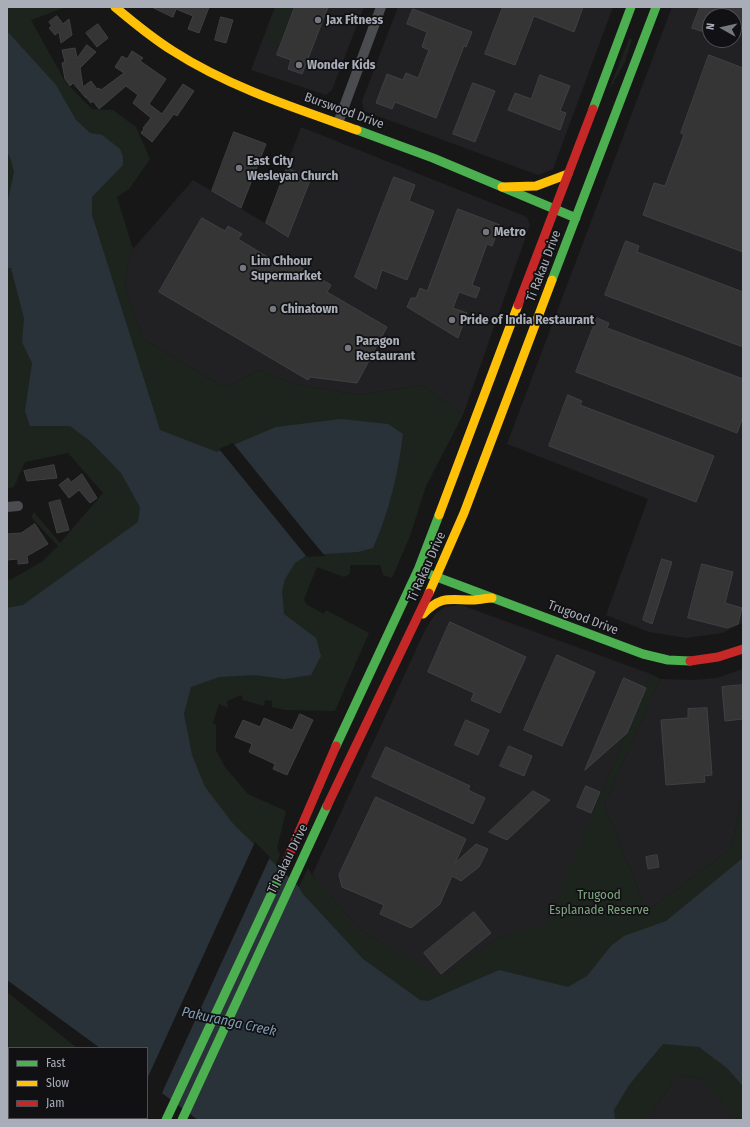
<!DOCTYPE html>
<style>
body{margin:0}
#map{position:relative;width:750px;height:1127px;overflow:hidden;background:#171717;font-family:"Fira Sans Condensed",sans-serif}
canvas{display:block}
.frame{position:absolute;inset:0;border:8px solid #a8adb8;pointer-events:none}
.legend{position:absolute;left:8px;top:1047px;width:140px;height:72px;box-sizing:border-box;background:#111113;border:1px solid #4d4f55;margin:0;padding:5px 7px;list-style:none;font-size:12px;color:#a8adb8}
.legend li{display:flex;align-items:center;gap:8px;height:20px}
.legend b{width:20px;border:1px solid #4d4f55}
.north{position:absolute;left:702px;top:8px;width:40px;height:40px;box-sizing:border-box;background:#111113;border:1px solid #4d4f55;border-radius:50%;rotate:278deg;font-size:11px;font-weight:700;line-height:16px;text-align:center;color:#a8adb8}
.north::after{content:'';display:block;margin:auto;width:14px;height:18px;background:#757880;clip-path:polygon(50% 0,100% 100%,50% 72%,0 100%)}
</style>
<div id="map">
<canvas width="750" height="1127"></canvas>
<div class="frame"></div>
<ul class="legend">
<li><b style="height:5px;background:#4caf50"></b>Fast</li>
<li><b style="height:5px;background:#ffc107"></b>Slow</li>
<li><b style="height:5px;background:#c62828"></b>Jam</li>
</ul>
<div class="north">N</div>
</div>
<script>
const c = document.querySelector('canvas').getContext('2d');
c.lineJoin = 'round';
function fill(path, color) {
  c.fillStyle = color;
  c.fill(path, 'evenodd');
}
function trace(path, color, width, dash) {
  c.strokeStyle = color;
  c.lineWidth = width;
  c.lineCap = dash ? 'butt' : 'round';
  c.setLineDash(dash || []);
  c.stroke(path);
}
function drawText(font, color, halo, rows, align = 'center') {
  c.font = font + ' "Fira Sans Condensed",sans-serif';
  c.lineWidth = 3.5;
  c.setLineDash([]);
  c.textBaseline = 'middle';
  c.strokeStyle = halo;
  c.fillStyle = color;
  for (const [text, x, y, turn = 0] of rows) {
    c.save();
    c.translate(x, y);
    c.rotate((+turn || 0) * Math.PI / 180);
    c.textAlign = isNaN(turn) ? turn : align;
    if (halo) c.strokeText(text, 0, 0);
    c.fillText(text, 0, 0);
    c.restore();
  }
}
fill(new Path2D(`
 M275,7H364L332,90L326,95L251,70Z
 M398,7H613L553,169L538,175L364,111L362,101Z
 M672,7H743V623L722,633L686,638L649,632L606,615L648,499L507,444ZM710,16H734V40H710Z
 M301,127L527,217L530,225L463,415L422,385L358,395L294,384L260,370L224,387L143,339L125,289L127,267L133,249L193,180L265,223Z
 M461,605L651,674L546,925L496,939L441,979L359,929L312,875L426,628L436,613L445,607Z
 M743,669V800L740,801L735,835L728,851L647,911L604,805L660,679L694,680L717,678Z
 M677,1075L701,1078L738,1120H650V1115Z`), '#212123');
fill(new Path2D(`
 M7,7H66L31,20L66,83L92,109L113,110L136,127L150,159L129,189L117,197L133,249L127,267L125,289L143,339L224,387L260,370L294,384L358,395L422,385L463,415L426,486L410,536L392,578L383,575L380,565H350V574L344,577L317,567L304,599L306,604L324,614L326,610L369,633L335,711L285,710L272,707V701L265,700L264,706L243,700L241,695L227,701L228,708L219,704L213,723L216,725V750L225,767L248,794L286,811L277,848L280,855L276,865L299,887L308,868L312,875L359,929L441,978L496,939L546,924L651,674L660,679L604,805L647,911L728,851L735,835L740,801L743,800V1120H738L701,1078L677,1075L650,1115V1120H481L7,881V580L12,579L43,561L58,546L31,517L34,512L60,543L103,493L68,453L25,462L14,487L7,489Z
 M277,7H294L279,46L265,41Z
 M629,39H632L625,62L611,87H610Z
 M7,992L77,1048H9V1118H128V1120H7Z`), '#1d241e');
fill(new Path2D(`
 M7,31L56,85L76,120L90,133L102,135L120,149L123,157V165L92,197V215L160,430L217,452L276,427L341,419L388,424L403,434C398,474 389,512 373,548L358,552L307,555L295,563L285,579L282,591L284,614L316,638L321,656L311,675L285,679L255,675L219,677L191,687L184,714L192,755L205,787L234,825L299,887L302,893L363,959L420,1000L428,1001L499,970L568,987L587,976L611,946L624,936L666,921L743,858V1086L727,1068L699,1047L663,1044L629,1085L614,1110L615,1120H198L147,1082V1048H100L7,980V608L23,605L138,522L140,507L121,473L90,441L70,426H30L25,411L32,363L22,342L24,318L11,268H7V205L14,172L11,160L7,152Z`), '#2a3239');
fill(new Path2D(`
 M233,443L301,527L325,556L307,557L219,449Z
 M255,842L270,857L161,1095L147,1085V1079Z`), '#171717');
const building = new Path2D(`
 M152,7H209L199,33L188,29L193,16L176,9L173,17Z
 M295,7H328L302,74L288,69L291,60L277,55Z
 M503,7H583L574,32L534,16L515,65L485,54Z
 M700,7H743V28L734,25V16H710V34L692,28Z
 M413,9L472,32L466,47L464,46L436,118L395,102L392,109L376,103L387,74L403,80L406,73L418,78L429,50L422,47L427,32L407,24Z
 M57,16L63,24L69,19L72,35L61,43L59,32L55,35L49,28L52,26L49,22Z
 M221,17L233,20L226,43L215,40Z
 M98,24L108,38L97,47L86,33Z
 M87,45L96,52L80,68L83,87L91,81L97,89L99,88L101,90L124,73L115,67L122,56L127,59L132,51L143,58L140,61L166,79L149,104L162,114L183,84L194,91L177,116L174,114L152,142L141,133L144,129L143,128L151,118L133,103L138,95L126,86L99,109L93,101L91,103L85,96L86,98L73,83L70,86L65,79L62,63L65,62L62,50L75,48L77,58Z
 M709,55L743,68V252L643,215L654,183L665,186L684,135L681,133Z
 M540,75L570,86L560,111L566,113L560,130L508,110L515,93L531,99Z
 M473,83L495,91L475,142L453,134Z
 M234,132L266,144L241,208L212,191Z
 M287,168L311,178L288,237L266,223Z
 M394,177L415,185L409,201L434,211L407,280L382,270L376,289L355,277Z
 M458,209L500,225L492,246L487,244L472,285L480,288L476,298L459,292L453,308L467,313L458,338L407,307L411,298H416L420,288L427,291Z
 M202,218L225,231L228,226L242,234L238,239L284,267L288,260L331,285L327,292L387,327L357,383L310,377L308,380L159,292Z
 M626,241L639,246L637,252L743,292V347L605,295Z
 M597,318L609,323L607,328L743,379V417L737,433L576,372Z
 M568,395L582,401L580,405L714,456L696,502L549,446Z
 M54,465L57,478L27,481L24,471Z
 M82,474L97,498L90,503L79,490L69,498L59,485L68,478L71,482Z
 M60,500L69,530L57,533L49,503Z
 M35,524L48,544L27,556L28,563L18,564V559L7,560V534L21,533Z
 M662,559L672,562L652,624L643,620Z
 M702,564L733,572L725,603L742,608L738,624L727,628L688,618Z
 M450,622L526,657L500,713L471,700L474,693L428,672Z
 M557,655L595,672L562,746L524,730Z
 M624,678L646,688L627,733L585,770Z
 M743,685V719L725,721L722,687Z
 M707,708L712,775L704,776L705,782L666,785L661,720L688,718V709Z
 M300,714L313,720L287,775L273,769L275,764L249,752L252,744L235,737L243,720L260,727L264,718L292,730Z
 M466,720L489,730L478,755L455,745Z
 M509,746L532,756L524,776L500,766Z
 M386,747L470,786L468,790L485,798L473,824L372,777Z
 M586,786L600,792L591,813L577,807Z
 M533,791L550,800L507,840L489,832Z
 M376,797L466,839L455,863L476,844L488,849L479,867L461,881L452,876L440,904L411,928L380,914L384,905L342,887L339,875Z
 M657,855L659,867L648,869L646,857Z
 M474,912L491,933L441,974L424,953Z`);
fill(building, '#353536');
trace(building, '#3f4043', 1);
trace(new Path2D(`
 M338,123L381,7
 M7,507L18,506`), '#4b4c50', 10);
trace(new Path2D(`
 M593,109L631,7
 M357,130L433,158L576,218
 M552,280L656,7
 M418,570L643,654L668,660L690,661
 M336,746L418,570L439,515
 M166,1120L284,867
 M182,1120L327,806`), '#4caf50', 9);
trace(new Path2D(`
 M115,7C134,23 152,38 173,51C229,87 295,108 357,130
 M502,187L536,186L568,174
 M439,515L518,305
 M429,593L464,513L552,280
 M423,614C442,595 449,600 473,600C479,600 486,598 492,598`), '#ffc107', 9);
trace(new Path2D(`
 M518,305L593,109
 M690,661L718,657L743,649
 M327,806L429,593
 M284,867L336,746`), '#c62828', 9);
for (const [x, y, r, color] of [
 [318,20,4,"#757880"],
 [299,65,4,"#757880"],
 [239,168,4,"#757880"],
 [486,232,4,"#757880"],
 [243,268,4,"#757880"],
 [273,309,4,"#757880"],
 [452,320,4,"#757880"],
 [348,348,4,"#757880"]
]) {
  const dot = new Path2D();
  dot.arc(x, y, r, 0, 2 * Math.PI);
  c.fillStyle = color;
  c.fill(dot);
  trace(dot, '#111113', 1.5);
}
drawText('bold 13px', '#a8adb8', '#111113', [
 ["Jax Fitness",326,20],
 ["Wonder Kids",307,65],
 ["East City",247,161],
 ["Wesleyan Church",247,176],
 ["Metro",494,232],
 ["Lim Chhour",251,261],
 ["Supermarket",251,276],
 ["Chinatown",281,309],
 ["Pride of India Restaurant",460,320],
 ["Paragon",356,341],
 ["Restaurant",356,356]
], 'left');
drawText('13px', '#a8adb8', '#111113', [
 ["Burswood Drive",344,111,20],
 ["Ti Rakau Drive",544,266,-69],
 ["Ti Rakau Drive",427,567,-66],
 ["Trugood Drive",583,618,21],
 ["Ti Rakau Drive",288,859,-64]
]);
drawText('13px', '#7fa381', '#111113', [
 ["Trugood",599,895],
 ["Esplanade Reserve",599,910]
]);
drawText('italic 14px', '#7f9bb3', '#111113', [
 ["Pakuranga Creek",229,1022,12]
]);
</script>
